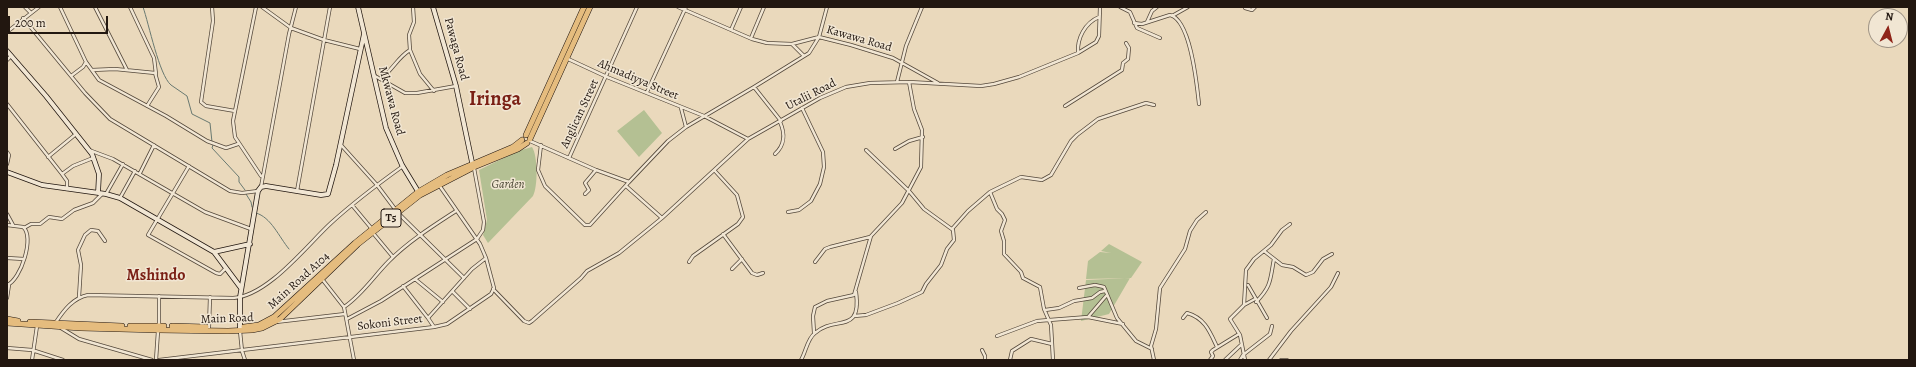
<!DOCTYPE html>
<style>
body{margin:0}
#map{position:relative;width:1916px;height:367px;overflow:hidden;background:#ead9bc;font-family:Alegreya,serif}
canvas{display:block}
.frame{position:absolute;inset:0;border:8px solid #221710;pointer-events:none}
.north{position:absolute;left:1868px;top:8px;width:40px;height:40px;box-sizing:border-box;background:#f1e6d3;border:1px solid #9e9385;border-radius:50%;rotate:7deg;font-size:11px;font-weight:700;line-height:16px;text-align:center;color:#221710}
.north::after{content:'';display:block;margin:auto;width:14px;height:18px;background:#8f2418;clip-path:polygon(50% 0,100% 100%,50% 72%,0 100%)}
.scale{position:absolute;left:8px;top:16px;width:100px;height:18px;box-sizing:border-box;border:2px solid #221710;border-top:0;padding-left:5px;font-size:12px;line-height:14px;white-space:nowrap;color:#221710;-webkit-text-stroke:3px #f1e6d3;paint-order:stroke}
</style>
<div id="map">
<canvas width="1916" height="367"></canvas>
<div class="frame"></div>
<div class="north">N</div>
<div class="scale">200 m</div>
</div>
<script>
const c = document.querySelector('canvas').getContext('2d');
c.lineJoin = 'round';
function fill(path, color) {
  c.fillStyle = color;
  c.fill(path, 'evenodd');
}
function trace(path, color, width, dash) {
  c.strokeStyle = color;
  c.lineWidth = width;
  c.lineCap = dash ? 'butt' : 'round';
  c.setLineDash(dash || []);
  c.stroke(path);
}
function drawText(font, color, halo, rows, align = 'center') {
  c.font = font + ' Alegreya,serif';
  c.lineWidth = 3;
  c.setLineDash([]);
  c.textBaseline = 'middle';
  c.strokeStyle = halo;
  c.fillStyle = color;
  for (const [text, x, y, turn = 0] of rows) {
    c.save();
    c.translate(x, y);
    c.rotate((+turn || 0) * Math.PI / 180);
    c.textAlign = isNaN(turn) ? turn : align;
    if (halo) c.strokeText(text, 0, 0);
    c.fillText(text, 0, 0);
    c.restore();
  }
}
fill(new Path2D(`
 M644,110L662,133L639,157L617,131Z
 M532,147C538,156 538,187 533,196L488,243L483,235L487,220L479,170L518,151Z
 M1109,244L1142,262L1131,278L1086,279L1088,261L1100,252L1111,253L1101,251Z
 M1130,278L1109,314L1081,321L1086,280Z`), '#b4c093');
trace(new Path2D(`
 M143,7C149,24 159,75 171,85C176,89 182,92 187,96L192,114L210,123L212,142
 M213,145L212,148L239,177V182L245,190
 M246,194L251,202L252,207
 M256,213C271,217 279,237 289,249`), '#697971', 1);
const street = new Path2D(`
 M25,7L31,13
 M60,7L86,62L99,80L166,116L207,141L226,148L238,144
 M95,7L127,70
 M130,7L154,58L156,74
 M212,7L213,21L201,102L206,106L235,111
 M256,7L233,121L235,137L261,176
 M262,7L291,28L324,40L360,49
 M413,7L414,22L409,35L410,50L420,74L434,91
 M678,7L752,39L767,43L792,44L819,37L851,45L893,58L938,83
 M1120,7L1130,12L1137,28L1160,38
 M1245,8L1252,10L1255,7
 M1172,16L1188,7
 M23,18L85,93L110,119L230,191L242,193L258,191
 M1147,22L1152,11L1157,7
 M1134,23L1142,24L1170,15C1191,20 1197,86 1199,104
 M731,30L741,7
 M7,32L39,7
 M751,38L764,7
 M792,44L804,56
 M1078,53C1077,38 1085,23 1099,17
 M566,58L607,77L704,116L748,139
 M7,60L11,56
 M92,70L115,69L155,73L159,87L147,106
 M71,76L83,67L86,62
 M375,76L405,93H417L456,86
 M380,79C393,70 397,58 410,50
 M897,82L906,46L922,7
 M754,87L781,121
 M647,92L686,7
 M7,104L62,174L67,181V189
 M1065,106L1122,70L1123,63L1128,59L1129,48L1126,43
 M681,108L686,127
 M530,141L596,170L629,182L668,141L686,127L754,87L809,53L819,37L827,7
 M341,145L377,185L395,209
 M541,145L538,170L545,186L585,225H590L629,182
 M895,149L909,141L923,137
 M89,150L113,159L205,212L251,229
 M7,152L9,155L7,164
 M775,154C785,145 785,133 780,122
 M48,157L76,134
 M569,158L637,7
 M189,166L148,235L216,273L220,274L226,268
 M140,173L154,145
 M62,174L73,166L93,158
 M626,186L662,218
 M261,187L289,34L296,7
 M297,191L330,7
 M990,192L997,209L1002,214L1005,220L1001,231L1004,241V254L1021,272L1023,278L1040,287L1044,309L1051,325L1053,360
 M106,194L123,164
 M585,194L589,190L585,183L596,170
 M120,198L135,171
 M352,205L372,229
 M788,212L799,210L811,201L820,184L824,167L823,152L802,108
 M398,213L464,278
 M7,214L13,225
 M7,225L23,227C35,236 21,280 7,285
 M24,228L31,224H40L49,217L62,219L74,210L93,203L102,194
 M952,229L968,211L990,192L1021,177L1042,180L1051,175L1071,141L1077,135L1098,119L1146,103L1154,105
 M373,233L393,257
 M723,234L752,273L757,275L763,273
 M1264,251L1282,265L1293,267L1306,275L1313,272L1323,259L1332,254
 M7,258L24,259
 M689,262L693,256L738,224L743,217L737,195L715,171
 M815,262L825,249L830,247L870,237
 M732,269L742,259
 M322,279L344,307L354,360
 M415,279L443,302
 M1248,285L1267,318
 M403,286L428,318
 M1079,288L1095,285L1104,287L1117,318L1136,341L1152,349
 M493,289L524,321L529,323L532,321L581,278L587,271L619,253L662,218L748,139L820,98L846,87L870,83L909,82L981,86L994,84L1019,77L1078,53L1096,42L1099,36L1100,7
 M453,292L470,309
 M79,297L81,265L78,250L85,235L91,230L98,231L105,241
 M7,298L9,285
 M1256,302C1272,286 1270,279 1274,259
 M1244,305L1246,270L1254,259L1271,245L1282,230L1290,224
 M344,307C362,295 374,276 389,261C409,241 433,226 456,211
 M1045,310L1059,308L1074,301L1092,298L1100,292L1105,291
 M854,316L866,315L898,303L922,292L926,284L941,265L947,249L954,240L953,230L924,209L909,191L866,150
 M1088,317L1106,296
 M1183,318L1187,313C1205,318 1210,332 1217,347
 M347,319L381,301L477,239L483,230L484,222L474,168
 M56,322C64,310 73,298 88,295L233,298C268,296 306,246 331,223C354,202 378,184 403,166
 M276,322L345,314
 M159,326V296
 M209,327L210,297
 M434,327L428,318L472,269L486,258
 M61,328L79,339L152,360
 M240,331L242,351L245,360
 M814,333L813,316L815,307L827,301L854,295L871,236L902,203L921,167L922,130L914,109L909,82
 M997,336L1037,321L1049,320L1088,317L1123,324
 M7,348L32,350L63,360
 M982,350L985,356V360
 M32,360L37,326
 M156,360L158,331
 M159,360L434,327L447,324L491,294L494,288L486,258L480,244L439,185
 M801,360C806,352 807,339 815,333C835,315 862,335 856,292
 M1010,360L1012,351L1031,339L1052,344
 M1154,360L1151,346L1156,329L1160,288L1185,249L1190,231L1197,220L1206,212
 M1210,360L1213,356L1211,352L1213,350L1239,334
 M1225,360L1242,344
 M1240,360L1243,355L1270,334L1272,326
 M1245,360L1240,335L1230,319L1244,305L1255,299
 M1269,360L1291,331L1331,287L1338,273
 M1281,360H1287`);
const secondary = new Path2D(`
 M358,7L386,128L402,165L419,193
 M433,7L456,86L473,167
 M7,51L46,96L92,154L99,174L98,193
 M7,172L42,185L106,194L120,198L214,252L250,244
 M214,252L241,288
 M240,328V297L258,191L261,187L266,186L321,195L328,194L336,165L364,34`);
const highway = new Path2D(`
 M526,135L584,7
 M530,139L590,7
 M7,319L18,321
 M30,322L122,326
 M7,323L81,328L158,330L228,331L252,330L262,328L280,319L358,244L420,195L474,167L518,149L527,143
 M130,326H164
 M172,326L206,327
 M244,327L259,325L274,317L355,243L418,192L447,175L513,147L522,140`);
trace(street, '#54483b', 4);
trace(secondary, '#221710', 5.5);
trace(highway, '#221710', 6);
trace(street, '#f1e6d3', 2.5);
trace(secondary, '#f1e6d3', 4);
trace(highway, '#e5bc7e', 5);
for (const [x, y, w] of [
 [391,218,20]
]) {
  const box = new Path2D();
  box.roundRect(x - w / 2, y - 9, w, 18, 3);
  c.fillStyle = '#f1e6d3';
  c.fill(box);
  trace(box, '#221710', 1);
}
drawText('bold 11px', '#221710', null, [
 ["T5",391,218]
]);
drawText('12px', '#221710', '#f1e6d3', [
 ["Kawawa Road",859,39,16],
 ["Pawaga Road",456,49,75],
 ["Ahmadiyya Street",638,80,23],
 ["Utalii Road",811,95,-27],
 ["Mkwawa Road",391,101,75],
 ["Anglican Street",580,114,-65],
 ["Main Road A104",299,281,-42],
 ["Main Road",227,319,-2],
 ["Sokoni Street",390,323,-7]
]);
drawText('italic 12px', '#4e4a37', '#f1e6d3', [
 ["Garden",508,185]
]);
drawText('bold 16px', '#7a1f14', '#f1e6d3', [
 ["Mshindo",156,276]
]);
drawText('bold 20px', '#7a1f14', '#f1e6d3', [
 ["Iringa",495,100]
]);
</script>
